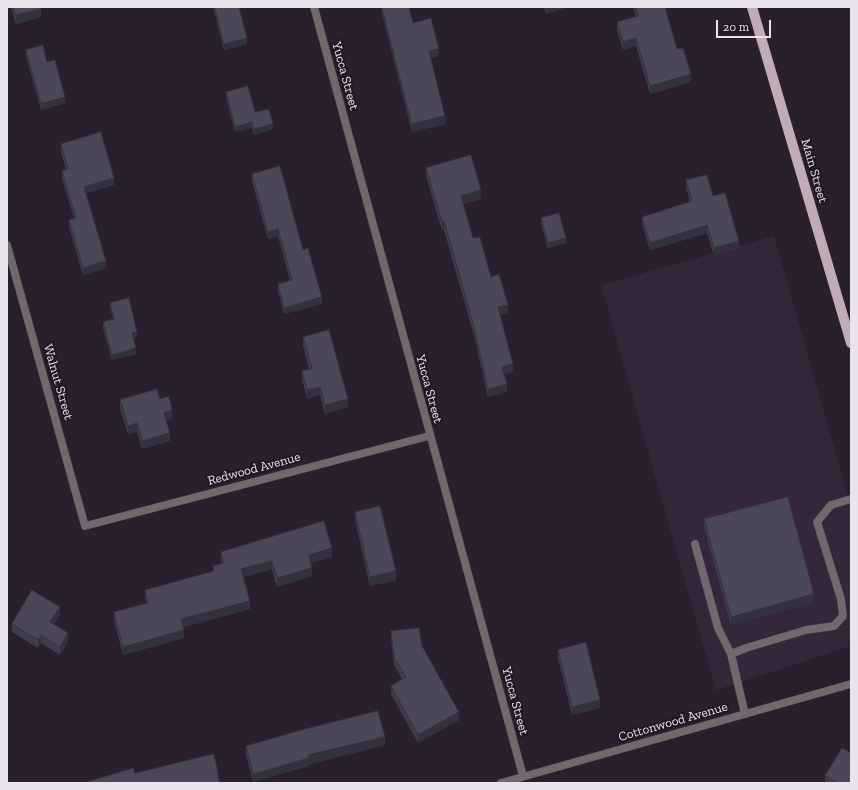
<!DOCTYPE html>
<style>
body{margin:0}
#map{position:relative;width:858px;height:790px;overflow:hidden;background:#2a1f2d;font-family:"Zilla Slab",serif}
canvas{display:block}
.frame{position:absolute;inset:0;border:8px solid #eae2ec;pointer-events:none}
.scale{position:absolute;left:716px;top:20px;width:55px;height:18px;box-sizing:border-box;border:2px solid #eae2ec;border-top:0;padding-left:5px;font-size:12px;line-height:14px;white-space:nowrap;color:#eae2ec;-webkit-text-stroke:3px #211623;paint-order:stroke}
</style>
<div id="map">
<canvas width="858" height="790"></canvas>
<div class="frame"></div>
<div class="scale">20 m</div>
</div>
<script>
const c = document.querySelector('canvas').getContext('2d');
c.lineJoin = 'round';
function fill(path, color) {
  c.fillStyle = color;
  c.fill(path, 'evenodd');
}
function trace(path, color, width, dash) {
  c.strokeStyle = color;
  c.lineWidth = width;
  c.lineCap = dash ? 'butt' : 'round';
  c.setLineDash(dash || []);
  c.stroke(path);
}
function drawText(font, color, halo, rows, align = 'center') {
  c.font = font + ' "Zilla Slab",serif';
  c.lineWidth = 4;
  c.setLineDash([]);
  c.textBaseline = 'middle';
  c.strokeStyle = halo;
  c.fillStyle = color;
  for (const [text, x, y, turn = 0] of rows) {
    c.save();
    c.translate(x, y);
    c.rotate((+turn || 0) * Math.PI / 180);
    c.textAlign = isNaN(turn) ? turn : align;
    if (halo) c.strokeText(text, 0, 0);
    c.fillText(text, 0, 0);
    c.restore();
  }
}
fill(new Path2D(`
 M774,236L851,507V646L716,690L601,285Z`), '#362639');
trace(new Path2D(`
 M695,544L718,628L731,654
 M745,714L731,654L746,648L806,630L834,626L843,616L841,599L817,522L831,505L851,499`), '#71686d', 8);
trace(new Path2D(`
 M314,7L523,776
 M7,245L85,526L429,436`), '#71686d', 8);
trace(new Path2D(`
 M501,783L851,684`), '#71686d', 8);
trace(new Path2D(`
 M752,7L851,343`), '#bfacb7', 10);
fill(new Path2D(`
 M11,7H41V17L16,24Z
 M213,7H239L247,44L224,50Z
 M382,7H409L413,23L439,56L431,58L445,124L412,132L382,13Z
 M544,7H568L546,14Z
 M633,7H665L677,49L691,82L650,94L636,46L623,50L617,30V22L636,16Z
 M26,50L47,62L65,103L41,110L26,56Z
 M226,92L255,112L273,129L254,135L252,128L235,132L226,98Z
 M61,144L114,185L86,193L106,268L83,275L69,227V220L74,218L62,178V171L66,169L61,152Z
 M426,168L481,199L463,204L473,238L508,313L500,315L513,372L505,374L507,392L488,397L474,335L444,230H442L426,176Z
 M252,174L303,250L322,304L284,314L278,291V284L290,280L278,236L268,239L252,181Z
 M686,180L713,196L739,248L714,255L707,233L650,250L642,224V217L690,202L686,188Z
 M541,218L566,243L548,248L541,224Z
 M110,303L137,338H134L136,354L112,360L103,328V322L113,319L110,308Z
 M303,337L348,407L325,414L320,395L307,399L302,379V371L309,369L303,345Z
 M120,400L172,419L166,420L170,441L142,449L137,432L128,434L120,408Z
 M355,512L396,580L370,586L355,520Z
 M704,519L814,602L731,625L704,527Z
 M221,552L332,557L311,563L312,576L277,587L272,569L243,577L250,609L183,627L184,638L123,655L114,620V612L146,603L145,598V590L213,571V566L222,564L221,560Z
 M60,615L54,624L68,641L60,655L41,643L38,648L12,632V624Z
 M391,631L422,646L459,720L418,743L391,694V686L402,679L394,665L391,640Z
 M558,650L600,708L572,715L558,658Z
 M385,745L309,764V766L253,782L246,754V746Z
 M825,776L851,783H825Z`), '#403c4c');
fill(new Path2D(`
 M550,7H568L546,14V8Z
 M41,9V17L16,24V15Z
 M247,38V44L224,50V44Z
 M636,38V46L623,50V42Z
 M439,49V56L429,58V51Z
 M691,74V82L650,94V86Z
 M65,97V103L41,110V104Z
 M445,116V124L412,132V124Z
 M252,122V128L235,132V127Z
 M273,124V129L254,135V129Z
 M114,178V185L84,194V187Z
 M481,190V199L461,204V196Z
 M444,221V230H442V222Z
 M707,225V233L650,250V243Z
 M278,229V236L268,239V232Z
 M566,238V243L548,248V243Z
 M739,241V248L714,255V248Z
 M106,261V268L83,275V268Z
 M322,297V304L284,314V308Z
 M508,305V313L498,316V307Z
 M137,332V338L132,339V333Z
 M136,348V354L112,360V355Z
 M513,364V372L502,375V367Z
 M507,384V392L488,397V389Z
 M320,387V395L307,399V390Z
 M348,399V407L325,414V405Z
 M172,410V419L164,421V413Z
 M137,423V432L128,434V426Z
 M170,433V441L142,449V441Z
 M332,548V557L309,564V555Z
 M272,561V569L241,578V569Z
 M312,568V576L277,587V578Z
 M396,571V580L370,586V577Z
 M814,594V602L731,625V617Z
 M250,601V609L181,628V619Z
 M60,607V615L50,630V622Z
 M184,630V638L123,655V647Z
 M68,633V641L60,655V647Z
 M41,635V643L38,648V640Z
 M600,700V708L572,715V707Z
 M459,712V720L418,743V735Z
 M385,737V745L309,764V766L253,782V774L308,755Z`), '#34313e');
const building = new Path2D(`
 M13,7H41V9L16,15Z
 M215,7H239L247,38L224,44Z
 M382,7H409L413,23L431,18L439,49L429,51L445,116L412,124Z
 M636,7H665L677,49L683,48L691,74L650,86L636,38L623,42L617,22L638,16Z
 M43,45L47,62L55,60L65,97L41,104L26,50Z
 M248,86L255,112L269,109L273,124L254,129L252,122L235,127L226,92Z
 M101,132L114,178L84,187L106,261L83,268L69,220L76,218L62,171L68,169L61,144Z
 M471,155L481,190L461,196L473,238L480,237L491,277L499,274L508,305L498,307L513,364L502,367L507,384L488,389L474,327L444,221L442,222L426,168Z
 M280,166L303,250L308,248L322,297L284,308L278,284L292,280L278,229L268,232L252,174Z
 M707,175L713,196L725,193L739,241L714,248L707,225L650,243L642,217L692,201L686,180Z
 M559,213L566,238L548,243L541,218Z
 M129,298L137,332L132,333L136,348L112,355L103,322L114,319L110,303Z
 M329,330L348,399L325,405L320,387L307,390L302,371L312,368L303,337Z
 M157,389L160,399L169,396L172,410L164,413L170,433L142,441L137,423L128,426L120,400Z
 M788,497L814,594L731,617L704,519Z
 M380,506L396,571L370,577L355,512Z
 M324,521L332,548L309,555L312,568L277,578L272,561L241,569L250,601L181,619L184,630L123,647L114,612L148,603L145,590L214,571L213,566L224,563L221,552Z
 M32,590L60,607L50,622L68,633L60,647L41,635L38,640L12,624Z
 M419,628L422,646L459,712L418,735L391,686L406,677L394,657L391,631Z
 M586,642L600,700L572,707L558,650Z
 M378,711L385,737L308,755L309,758L253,774L246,746L301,730Z
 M842,748L851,753V783H837L825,776Z
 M214,754L220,783H83L133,768L135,773Z`);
fill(building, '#4b4658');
trace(building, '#34313e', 1);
drawText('13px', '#eae2ec', '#211623', [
 ["Yucca Street",345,76,75],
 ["Main Street",814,171,74],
 ["Walnut Street",58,382,74],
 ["Yucca Street",429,389,75],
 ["Redwood Avenue",254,469,-15],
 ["Yucca Street",515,701,75],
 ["Cottonwood Avenue",673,722,-16]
]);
</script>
